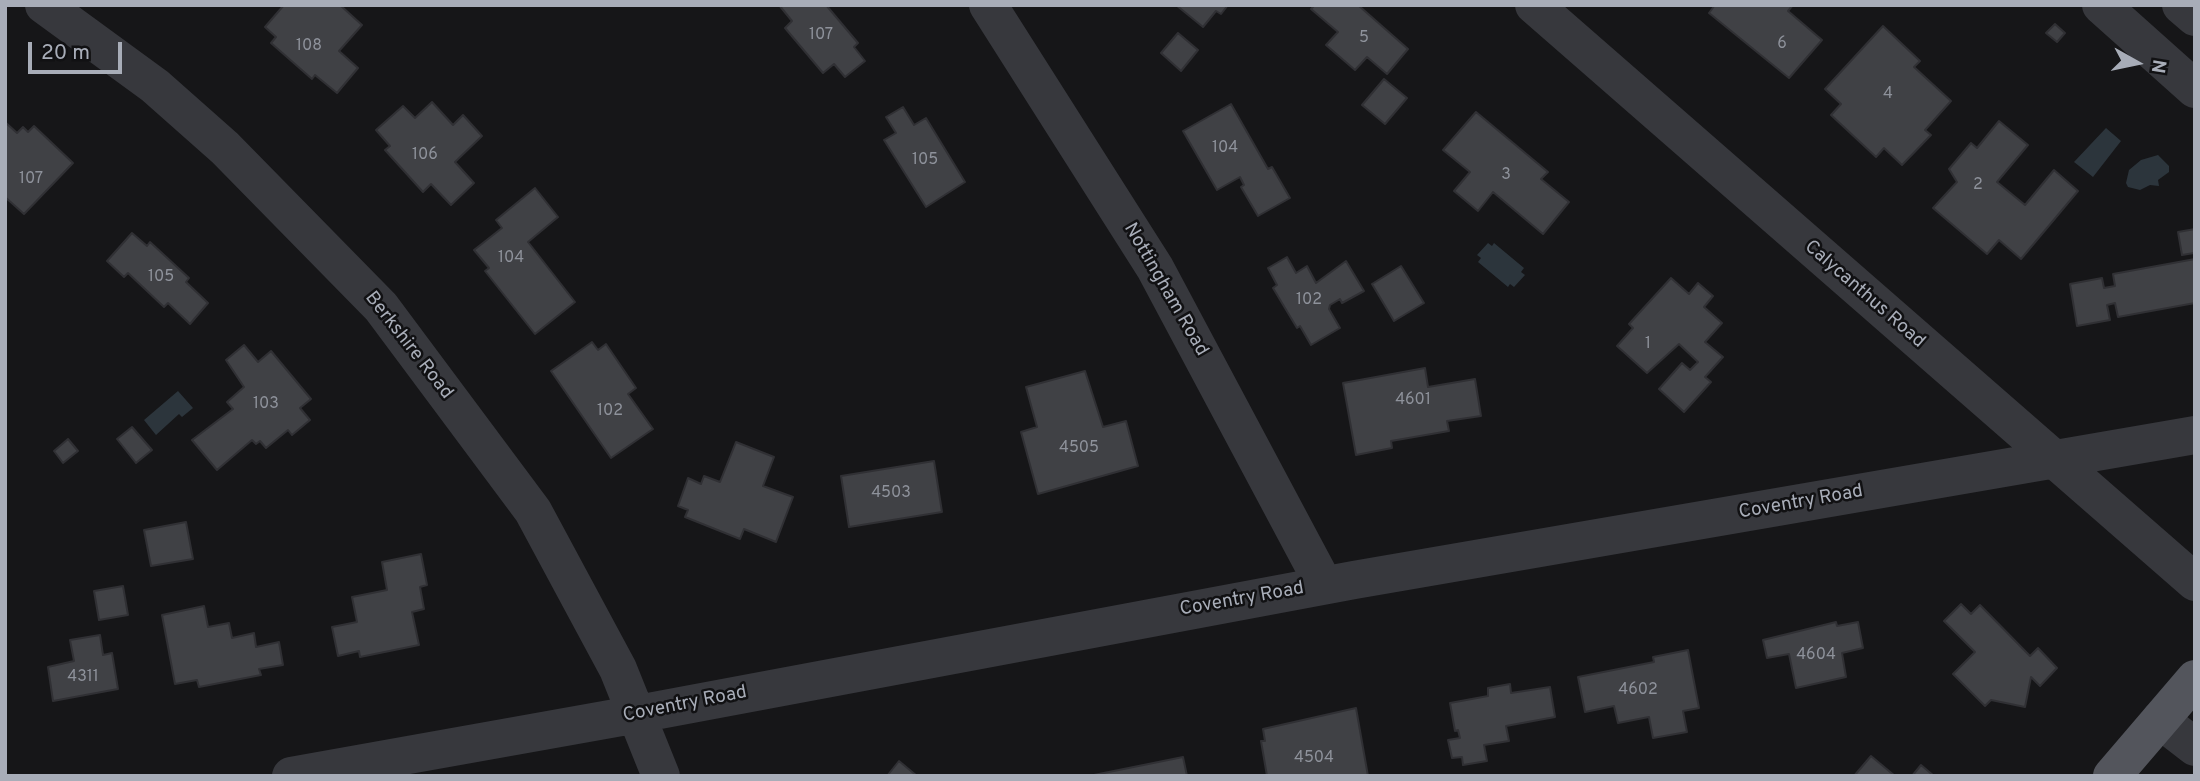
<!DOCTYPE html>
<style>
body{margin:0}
#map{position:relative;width:2200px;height:781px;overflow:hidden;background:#161618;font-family:Overpass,sans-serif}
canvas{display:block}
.frame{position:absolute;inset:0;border:7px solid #a8adb8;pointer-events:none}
.north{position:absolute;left:2102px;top:28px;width:70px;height:70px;-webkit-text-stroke:5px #111113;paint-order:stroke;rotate:99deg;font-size:19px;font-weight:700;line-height:28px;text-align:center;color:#a8adb8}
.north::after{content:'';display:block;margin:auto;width:24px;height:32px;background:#a8adb8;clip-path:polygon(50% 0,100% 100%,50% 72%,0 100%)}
.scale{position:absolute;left:28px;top:42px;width:94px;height:32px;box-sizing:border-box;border:4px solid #a8adb8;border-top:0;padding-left:9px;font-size:21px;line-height:24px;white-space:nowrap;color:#a8adb8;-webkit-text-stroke:5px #111113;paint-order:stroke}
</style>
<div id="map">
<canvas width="2200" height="781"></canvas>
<div class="frame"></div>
<div class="north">N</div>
<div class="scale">20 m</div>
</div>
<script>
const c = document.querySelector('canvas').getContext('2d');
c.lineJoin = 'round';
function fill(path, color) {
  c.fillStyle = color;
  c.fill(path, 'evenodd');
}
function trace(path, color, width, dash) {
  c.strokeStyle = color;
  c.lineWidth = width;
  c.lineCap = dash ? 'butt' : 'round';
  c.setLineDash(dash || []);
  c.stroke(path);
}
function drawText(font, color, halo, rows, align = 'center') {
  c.font = font + ' Overpass,sans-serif';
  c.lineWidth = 5;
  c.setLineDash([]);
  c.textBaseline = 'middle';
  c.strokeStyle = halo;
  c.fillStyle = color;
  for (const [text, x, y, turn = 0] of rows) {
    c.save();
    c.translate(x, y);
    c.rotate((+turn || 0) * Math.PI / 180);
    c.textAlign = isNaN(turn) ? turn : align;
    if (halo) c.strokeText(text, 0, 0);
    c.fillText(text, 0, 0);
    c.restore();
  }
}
fill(new Path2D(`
 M2106,128L2121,141L2093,177L2074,162Z
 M2158,155L2169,166V172L2158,180L2159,186L2150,185L2140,190L2128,187L2126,183L2129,170L2141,160Z
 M1488,243L1492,246L1494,243L1524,268L1521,272L1525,275L1514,287L1510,284L1508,287L1478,262L1481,258L1477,255Z
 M178,391L193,408L182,417L179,414L156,435L144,420Z`), '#2c353c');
const building = new Path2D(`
 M284,5H340L362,25L339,51L358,68L337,93L315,75L312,79L271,43L276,37L265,27Z
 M779,5H826L858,43L854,47L865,61L845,77L834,64L823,73L785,28L792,21Z
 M1176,5H1228L1221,14L1216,11L1203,27Z
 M1315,5H1358L1408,49L1387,74L1367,57L1355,70L1326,45L1338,32L1311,9Z
 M1715,5H1793L1788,11L1822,40L1789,78L1709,13Z
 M2055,24L2065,33L2057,42L2046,33Z
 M1883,26L1920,61L1914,67L1951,101L1925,130L1931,135L1902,165L1884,148L1876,157L1831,115L1841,104L1825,89Z
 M1178,33L1198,50L1181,71L1161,53Z
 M1384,79L1407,98L1385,124L1362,105Z
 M432,102L453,125L463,115L482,136L455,162L474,183L451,205L431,184L423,192L385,150L390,146L376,130L403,106L415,118Z
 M1231,104L1268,169L1272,167L1290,198L1258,216L1241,187L1244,185L1240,177L1217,190L1183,131Z
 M903,107L914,125L926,118L965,182L926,207L884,140L896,133L886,117Z
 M1476,112L1548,172L1541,179L1569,202L1543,234L1493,192L1478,211L1454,191L1470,172L1443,150Z
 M1999,121L2028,145L1997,182L2025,205L2054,170L2078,191L2021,259L1999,240L1987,254L1933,208L1957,182L1949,169L1971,143L1977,148Z
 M5,122L17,133L23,127L28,132L34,126L73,163L24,214L5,197Z
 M535,188L558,217L528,242L575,302L535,334L485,271L489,268L474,250L502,228L496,220Z
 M2195,229V256L2194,253L2182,255L2178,232Z
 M132,233L147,246L150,242L189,278L186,282L208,303L190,324L168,303L164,307L128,273L124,277L107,261Z
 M1287,257L1296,273L1307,266L1316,283L1346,261L1364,291L1342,303L1340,299L1330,305L1329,309L1340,328L1311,345L1300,326L1297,328L1273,288L1277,285L1268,268Z
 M2195,259V303L2118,317L2115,303L2107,305L2110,320L2077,326L2070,284L2102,278L2104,288L2115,286L2113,274Z
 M1401,266L1424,303L1394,321L1372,284Z
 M1671,278L1689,294L1698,283L1713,296L1704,307L1722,323L1705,342L1723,357L1705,377L1711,382L1684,412L1659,389L1682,363L1690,370L1698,362L1679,344L1647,373L1617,346L1633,328L1629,324Z
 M592,342L598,350L606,344L636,388L628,394L653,429L611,458L551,371Z
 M244,345L258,362L271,351L311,399L300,408L310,420L292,435L288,430L266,448L260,441L256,444L252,440L217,470L192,440L233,409L227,402L244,387L226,360Z
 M1425,368L1428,387L1475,379L1481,416L1447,421L1449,431L1391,441L1392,448L1356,455L1343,383Z
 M1085,371L1103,427L1126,421L1138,466L1038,494L1021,432L1037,427L1026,387Z
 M132,427L152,450L136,463L117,439Z
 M68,439L78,451L63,463L54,451Z
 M736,442L774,457L763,486L793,497L776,542L744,529L740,539L685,517L688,510L678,506L688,478L701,484L704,476L720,482Z
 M934,461L942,512L849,527L841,476Z
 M186,522L193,559L151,566L144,530Z
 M421,554L427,585L420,587L424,609L412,612L419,645L360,657L359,651L338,656L332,627L357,622L352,597L387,590L382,562Z
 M123,586L128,615L99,620L94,591Z
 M1961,604L1971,614L1980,605L2030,656L2038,648L2057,668L2040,686L2031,677L2025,707L1991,700L1985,706L1953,674L1975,652L1944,621Z
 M204,606L208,627L229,623L232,638L254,633L256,647L279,642L283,665L259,669L261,675L199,687L197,680L175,684L162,615Z
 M1836,622L1837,626L1858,622L1863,648L1842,653L1846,677L1796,688L1789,654L1767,658L1763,640Z
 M100,635L103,655L112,653L118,689L53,701L48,667L74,661L70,640Z
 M1688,650L1699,708L1683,711L1687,732L1653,738L1649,717L1618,723L1614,706L1585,712L1578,677L1654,662L1653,657Z
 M1510,684L1511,693L1550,687L1555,717L1506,726L1509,741L1484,745L1487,761L1463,765L1462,757L1452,758L1448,740L1460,738L1458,730L1455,731L1450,703L1488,696V688Z
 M1356,708L1368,776H1267L1261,741H1265L1263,729Z
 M1871,756L1895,776H1854Z
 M1183,757L1187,776H1089Z
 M899,761L917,776H887Z
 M1921,765L1934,776H1912Z`);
fill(building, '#404145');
trace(building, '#303034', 2);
trace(new Path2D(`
 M44,5L155,86L225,148L381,307L533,511L618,669L661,776
 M988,5L1155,268L1324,585
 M1534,5L2195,582
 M2101,5L2195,89
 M2181,5L2195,17
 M2160,720L2195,747
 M291,776L638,714L1354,580L2195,435`), '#37383d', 38);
trace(new Path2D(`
 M2112,776L2195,679`), '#53555c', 38);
drawText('16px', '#8e929b', null, [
 ["107",821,36],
 ["5",1364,39],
 ["6",1782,45],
 ["108",309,47],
 ["4",1888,95],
 ["104",1225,149],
 ["106",425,156],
 ["105",925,161],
 ["3",1506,176],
 ["107",31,180],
 ["2",1978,186],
 ["104",511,259],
 ["105",161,278],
 ["102",1309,301],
 ["1",1648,345],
 ["4601",1413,401],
 ["103",266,405],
 ["102",610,412],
 ["4505",1079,449],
 ["4503",891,494],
 ["4604",1816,656],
 ["4311",83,678],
 ["4602",1638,691],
 ["4504",1314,759]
]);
drawText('19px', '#a8adb8', '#111113', [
 ["Nottingham Road",1165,290,60],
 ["Calycanthus Road",1864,295,41],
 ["Berkshire Road",408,346,52],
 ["Coventry Road",1801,503,-10],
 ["Coventry Road",1242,600,-10],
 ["Coventry Road",685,705,-11]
]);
</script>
